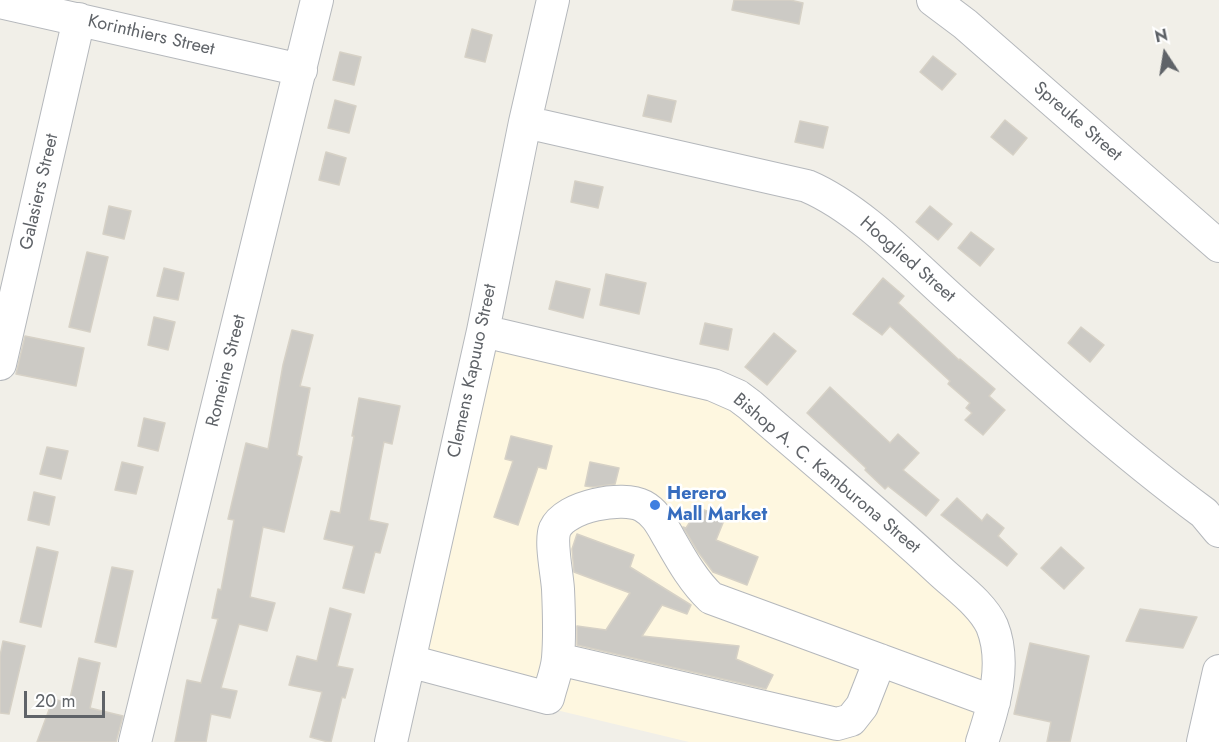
<!DOCTYPE html>
<style>
body{margin:0}
#map{position:relative;width:1219px;height:742px;overflow:hidden;background:#f1efe8;font-family:Jost,sans-serif}
canvas{display:block}
.north{position:absolute;left:1135px;top:24px;width:60px;height:60px;-webkit-text-stroke:4px #fff;paint-order:stroke;rotate:348deg;font-size:16px;font-weight:700;line-height:24px;text-align:center;color:#5f6368}
.north::after{content:'';display:block;margin:auto;width:21px;height:27px;background:#5f6368;clip-path:polygon(50% 0,100% 100%,50% 72%,0 100%)}
.scale{position:absolute;left:24px;top:691px;width:81px;height:27px;box-sizing:border-box;border:3px solid #5f6368;border-top:0;padding-left:8px;font-size:18px;line-height:21px;white-space:nowrap;color:#5f6368;-webkit-text-stroke:4px #fff;paint-order:stroke}
</style>
<div id="map">
<canvas width="1219" height="742"></canvas>
<div class="north">N</div>
<div class="scale">20 m</div>
</div>
<script>
const c = document.querySelector('canvas').getContext('2d');
c.lineJoin = 'round';
function fill(path, color) {
  c.fillStyle = color;
  c.fill(path, 'evenodd');
}
function trace(path, color, width, dash) {
  c.strokeStyle = color;
  c.lineWidth = width;
  c.lineCap = dash ? 'butt' : 'round';
  c.setLineDash(dash || []);
  c.stroke(path);
}
function drawText(font, color, halo, rows, align = 'center') {
  c.font = font + ' Jost,sans-serif';
  c.lineWidth = 5;
  c.setLineDash([]);
  c.textBaseline = 'middle';
  c.strokeStyle = halo;
  c.fillStyle = color;
  for (const [text, x, y, turn = 0] of rows) {
    c.save();
    c.translate(x, y);
    c.rotate((+turn || 0) * Math.PI / 180);
    c.textAlign = isNaN(turn) ? turn : align;
    if (halo) c.strokeText(text, 0, 0);
    c.fillText(text, 0, 0);
    c.restore();
  }
}
fill(new Path2D(`
 M483,331L713,385L985,614L981,742H689L407,674Z`), '#fef7e0');
const building = new Path2D(`
 M734,0H790L803,3L799,24L732,10Z
 M472,29L492,35L485,62L465,57Z
 M340,52L361,57L354,85L333,80Z
 M933,56L956,74L942,90L920,72Z
 M648,95L676,101L671,122L643,116Z
 M335,100L356,106L349,133L328,128Z
 M1005,120L1027,138L1013,155L991,137Z
 M800,121L828,127L823,148L795,142Z
 M326,152L346,158L339,185L319,180Z
 M575,181L603,187L598,208L571,202Z
 M109,206L131,211L124,239L103,234Z
 M930,206L952,224L938,240L916,222Z
 M971,232L994,249L980,266L958,248Z
 M87,252L108,257L90,332L69,327Z
 M164,268L184,273L178,300L157,296Z
 M606,274L646,283L639,314L600,305Z
 M883,278L904,296L898,303L959,360L960,359L995,389L989,396L1005,410L983,435L965,420L972,413L966,408L970,403L948,384L950,381L890,326L882,335L853,314Z
 M556,281L590,289L583,318L549,309Z
 M154,317L175,322L168,350L148,345Z
 M705,323L732,329L728,350L700,344Z
 M1081,327L1104,345L1090,362L1068,343Z
 M292,330L313,335L300,386L310,388L297,455L302,457L284,532L263,527L250,597L275,603L267,631L239,624L221,688L237,691L230,718L211,714L206,742H175L187,680L201,683L218,619L212,618L218,589L221,590L234,520L228,519L246,443L268,449L283,365Z
 M774,333L796,351L767,385L745,367Z
 M25,336L84,348L76,386L16,374Z
 M830,387L890,443L898,434L919,453L903,470L939,500L926,516L888,486L885,489L865,470L866,468L807,413Z
 M359,398L400,406L392,444L384,442L369,520L388,524L380,553L375,552L364,593L343,588L354,546L324,539L331,511L340,513L354,436H352Z
 M144,418L165,423L158,451L138,446Z
 M511,436L552,446L546,469L538,467L518,525L494,517L513,461L505,459Z
 M47,447L68,451L61,479L40,474Z
 M122,462L143,467L136,494L115,490Z
 M590,462L619,468L615,484L593,487L585,486Z
 M34,492L55,497L49,525L28,520Z
 M957,498L982,521L987,514L1004,528L998,536L1017,554L1007,566L941,515Z
 M699,508L725,518L716,540L758,557L747,585L713,572L698,552L683,527L686,528Z
 M577,534L634,555L630,567L691,605L687,614L662,605L642,636L739,646L736,659L773,675L766,689L577,645V626L606,630L630,593L574,572L572,549Z
 M37,547L58,552L41,627L20,622Z
 M1061,547L1084,568L1064,589L1041,568Z
 M112,567L133,571L116,647L95,642Z
 M330,608L351,614L337,666L353,669L345,698L342,697L331,742H328L310,737L322,692L289,685L297,656L317,661Z
 M1140,609L1197,617L1183,648L1126,641Z
 M3,641L25,646L9,714L0,713V656Z
 M1030,643L1089,656L1070,742H1047L1051,722L1014,714Z
 M79,658L100,663L90,708L123,716L116,742H37L53,699L69,703Z`);
fill(building, '#cccac5');
trace(building, '#d6d1c6', 1.5);
const minor = new Path2D(`
 M933,0L965,24L1219,246
 M0,2L301,70
 M525,122L807,186C861,209 913,265 957,304C1037,376 1118,449 1204,513L1219,531
 M483,331L713,385L738,396L750,405C813,460 878,513 939,570C957,587 982,604 992,626C1007,663 994,706 982,742
 M0,364L79,19
 M558,659L837,724L851,720L862,706L880,660
 M409,661L548,698C551,685 557,671 558,658C560,635 559,611 558,589C557,574 550,541 555,529C565,506 623,495 643,506C656,513 662,526 669,538C681,559 693,581 711,598L994,702
 M135,742L317,0
 M391,742L483,331L525,122L553,0
 M1203,742L1219,671`);
trace(minor, '#b5b8bc', 34);
trace(minor, '#fff', 32);
for (const [x, y, r, color] of [
 [655,505,6,"#3f7fe0"]
]) {
  const dot = new Path2D();
  dot.arc(x, y, r, 0, 2 * Math.PI);
  c.fillStyle = color;
  c.fill(dot);
  trace(dot, '#fff', 2);
}
drawText('18px', '#5f6368', '#fff', [
 ["Korinthiers Street",151,36,13],
 ["Spreuke Street",1077,122,41],
 ["Galasiers Street",40,192,-77],
 ["Hooglied Street",907,260,41],
 ["Romeine Street",227,371,-76],
 ["Clemens Kapuuo Street",473,371,-78],
 ["Bishop A. C. Kamburona Street",826,474,40]
]);
drawText('bold 18px', '#366cbe', '#fff', [
 ["Herero",667,495],
 ["Mall Market",667,516]
], 'left');
</script>
